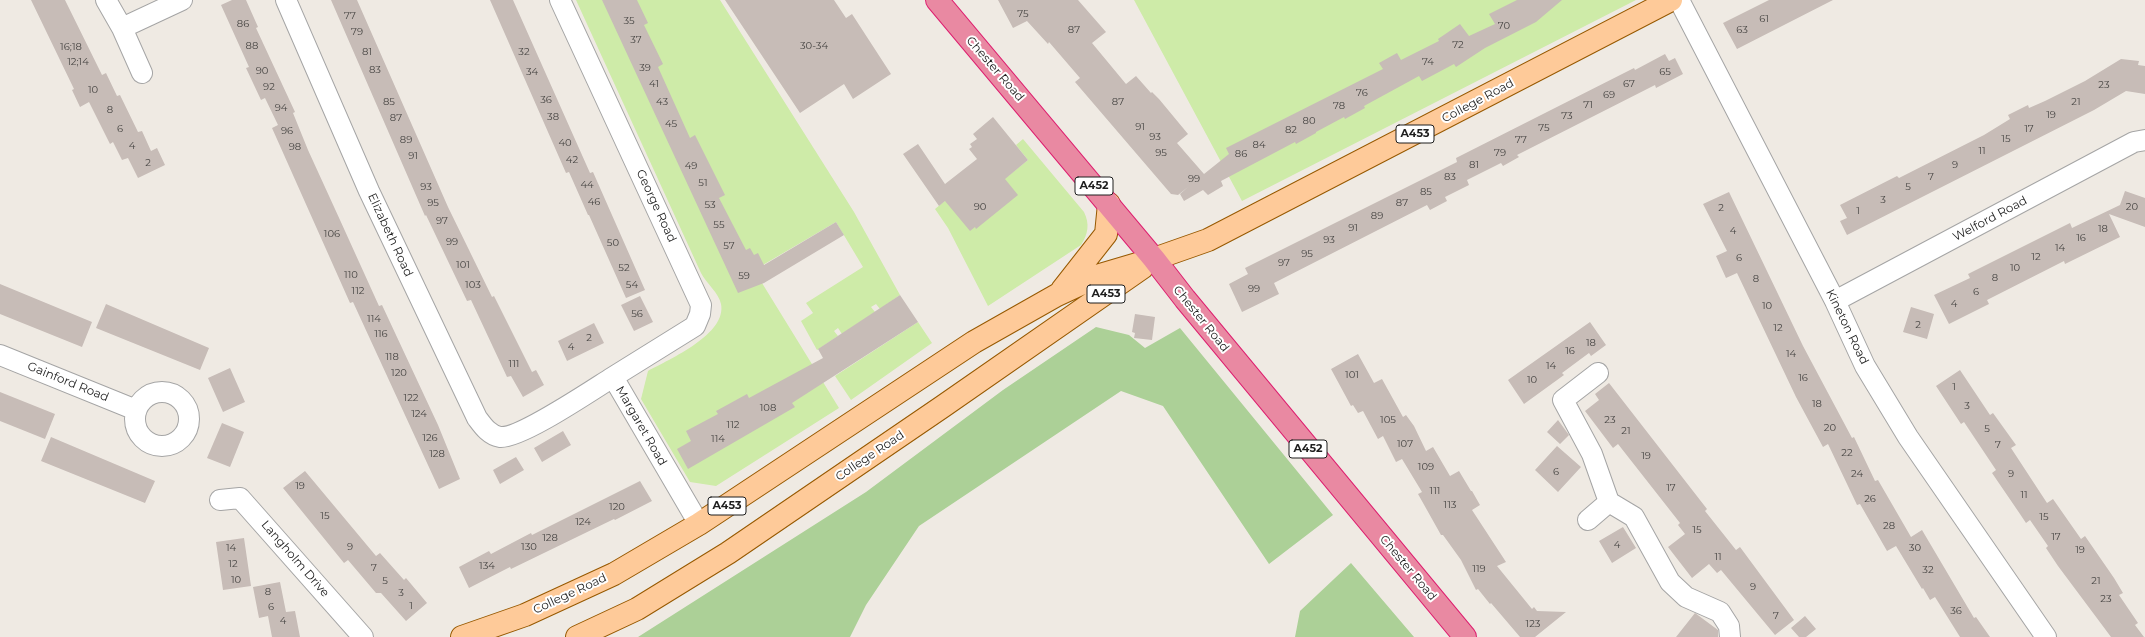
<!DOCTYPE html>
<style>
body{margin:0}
canvas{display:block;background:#efeae3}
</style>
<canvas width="2145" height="637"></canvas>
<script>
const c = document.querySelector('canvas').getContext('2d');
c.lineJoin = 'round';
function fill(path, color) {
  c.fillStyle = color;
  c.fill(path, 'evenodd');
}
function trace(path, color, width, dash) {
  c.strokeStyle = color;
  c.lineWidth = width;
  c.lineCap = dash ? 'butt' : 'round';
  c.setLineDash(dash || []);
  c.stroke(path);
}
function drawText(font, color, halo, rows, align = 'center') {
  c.font = font + ' Montserrat,sans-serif';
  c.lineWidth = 4;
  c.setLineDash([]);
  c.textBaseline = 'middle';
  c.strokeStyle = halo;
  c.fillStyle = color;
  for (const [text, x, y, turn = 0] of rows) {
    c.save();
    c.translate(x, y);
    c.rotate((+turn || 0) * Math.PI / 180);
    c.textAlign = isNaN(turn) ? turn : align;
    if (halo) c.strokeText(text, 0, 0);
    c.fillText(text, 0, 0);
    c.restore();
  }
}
fill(new Path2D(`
 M576,0H720L854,212L900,295L880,309L876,304L871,307L875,312L842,334L838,328L834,331L838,336L817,350L801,321L813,313L806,303L863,267L836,222L756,269L762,283L839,408L716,486L690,482L641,399L648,371C670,359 727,334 721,304C719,293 706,283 701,273Z
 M1134,0H1636L1242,201Z
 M1023,139L1084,212C1090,224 1088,234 1081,245L988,306L948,228L935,209L969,181L1008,176L1028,160L1016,145Z
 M918,322L932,343L851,400L835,376Z`), '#ceeba8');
fill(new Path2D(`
 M1096,327L1129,335L1145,348L1180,328L1333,515L1269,564L1163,406L1121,391L919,526L866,605L850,637H638L866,492L1003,390Z
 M1351,563L1414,637H1295L1300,611Z`), '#acd097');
fill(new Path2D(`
 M31,0H65L102,75L106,73L117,96L120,95L138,132L142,131L151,151L157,148L165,165L138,178L128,158L122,160L113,142L110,144L89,102L80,107L72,90L74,89Z
 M232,0H246L258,27L256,28L295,112L293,113L308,150L340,220L379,306L382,305L438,425L460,479L439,489L353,302L350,303L272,128L278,125L265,98L261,100L246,68L249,67L221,5Z
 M331,0H357L448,207L492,297L494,296L532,372L536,370L544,385L523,397L511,376L507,377L471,300L467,301L426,215L425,216Z
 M490,0H513L590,173L593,172L645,290L626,298L589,215H588L569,172L566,173Z
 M602,0H637L648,23L644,25L663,64L658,67L690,138L695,135L725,195L719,198L746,250L750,248L754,255L758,253L764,265L836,222L844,235L764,283L738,293Z
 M725,0H834L846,18L852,14L891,74L853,99L844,84L800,113Z
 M998,0H1078L1106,32L1092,43L1126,84L1136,76L1151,93L1152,92L1159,99L1188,134L1177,143L1204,174L1229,154L1226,148L1383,69L1379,63L1397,53L1401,60L1439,41L1438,39L1460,24L1469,36L1495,24L1489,14L1517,0H1562L1536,22L1485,48L1456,67L1454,64L1422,81L1419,76L1364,106L1365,108L1345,119L1344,117L1316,132V133L1296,144L1295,142L1221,181L1223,186L1208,195L1203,190L1184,201L1180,194L1188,187L1178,195L1171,194L1075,82L1080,78L1049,42L1048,44L1027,21L1013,28Z
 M1769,0H1833L1737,49L1723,23Z
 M1665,54L1669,61L1675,58L1683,74L1656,88L1655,85L1517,155L1519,157L1503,166L1501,163L1467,180L1469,185L1445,197L1447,201L1430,210L1427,205L1274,283L1279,294L1242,312L1229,284L1248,274L1245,268L1457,162L1456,158L1634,68L1635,70Z
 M2121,59L2139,61L2138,65L2145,66V94L2126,91L2094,110L1847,235L1840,221L1847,218L1840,205L1897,176L1899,178L1984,135L2010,119L2008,115L2028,105L2029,108L2045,101L2085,81Z
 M993,117L1028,160L1005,179L1018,195L976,229L975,227L970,231L945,201L939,206L903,154L918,144L945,184L977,159L969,149L972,147L970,144L977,139L973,134Z
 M2125,191L2145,198V227L2109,214L2120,237L2065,264L2064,261L1987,300L1989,304L1949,324L1934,295L1970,278L1968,274L2070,223L2072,228L2120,205Z
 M1729,192L1803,346L1852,438L1854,437L1875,481L1878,480L1911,537L1922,530L1974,618L1976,617L1990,637H1960L1935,597L1930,600L1923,588L1922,589L1896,546L1887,551L1860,504L1857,505L1828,444L1823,447L1796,397L1737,273L1726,278L1716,256L1727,251L1703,204Z
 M0,284L92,322L82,347L0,314Z
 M900,295L918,322L792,403L795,407L688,469L677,449L691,441L686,431L718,414L716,411L727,405L747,394L749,398L823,358L818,349Z
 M640,296L653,322L634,331L621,305Z
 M106,304L209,348L200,370L96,328Z
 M1911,307L1934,314L1927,339L1903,332Z
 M1135,314L1155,317L1152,340L1134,338L1135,333L1132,332Z
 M1590,322L1606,345L1591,356L1589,353L1562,373L1564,375L1524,404L1508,380Z
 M594,323L604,343L567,361L558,341Z
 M1358,354L1374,383L1382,379L1403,417L1406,415L1414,426L1426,451L1433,447L1450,476L1459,471L1471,491H1472L1480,505L1472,510L1506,562L1497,566L1532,609L1534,607L1537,611L1566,612L1535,637H1520L1491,603L1490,604L1478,589L1476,590L1461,560L1443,535H1441L1418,494L1422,492L1402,459L1396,462L1383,436L1378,439L1363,411L1358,413L1353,405L1351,406L1331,369Z
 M230,368L245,402L223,412L208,378Z
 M1960,370L1990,415L1993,413L2016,445L2011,448L2047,503L2053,499L2081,539L2085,536L2114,578L2123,593L2119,595L2138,623L2135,625L2144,637H2111L2058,566L2046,548L2048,546L2030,520L2026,523L2020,514L1992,473L1996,470L1964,422L1961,424L1936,386Z
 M1609,383L1707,509L1705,511L1736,550L1740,547L1794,620L1775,635L1721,570L1717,573L1709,564L1692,578L1668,547L1685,534L1678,525L1680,523L1618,444L1613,448L1585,411L1599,400L1595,394Z
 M0,392L55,414L45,439L0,421Z
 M1558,420L1569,435L1560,444L1547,432Z
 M222,423L244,432L230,467L207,458Z
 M563,431L571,445L542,462L534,448Z
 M51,437L155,481L145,503L41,461Z
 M1557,446L1581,467L1558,492L1535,470Z
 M516,457L524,470L500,484L493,470Z
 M305,471L376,556L380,553L404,580L406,578L427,603L406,621L381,593H376L348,560L344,563L283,488Z
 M640,481L652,501L615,520L614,519L511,569L510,567L469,588L459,567L489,551L491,554L531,533L532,535Z
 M1623,527L1636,548L1612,563L1599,541Z
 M244,538L251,586L223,590L216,542Z
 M280,582L286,612L295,611L300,637H272L268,616L259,618L253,587Z
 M1695,613L1718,630V637H1676Z
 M1805,616L1816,629L1806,637H1799L1791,628Z`), '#c7bcb7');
const minor = new Path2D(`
 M106,0L122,28L142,73
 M286,0L369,191L477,418C483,426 489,435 500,437C520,439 592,390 613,377L699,524
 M560,0L701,305L700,314L695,326L613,377
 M1679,0L1835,301L1865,366L1908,437L2046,637
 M122,28L182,0
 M1835,301L2134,142L2145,140
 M0,355L136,410
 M1598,373L1563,400L1592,454L1609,502L1634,517L1670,582L1686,597L1720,612L1729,626L1730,637
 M135 419a27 27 0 1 1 54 0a27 27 0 1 1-54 0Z
 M220,500L240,498L363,637
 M1588,520L1609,502`);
const major = new Path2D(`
 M1062,290L1106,234L1109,204
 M462,637L525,615L614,574L699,524L974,342L1057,295L1100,275L1154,259L1208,240L1671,0
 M577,637L637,609L728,553L942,407L1142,268`);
const highway = new Path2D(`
 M937,0L1154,259L1185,299L1465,637`);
trace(minor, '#a5a5a5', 22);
trace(major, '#975900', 24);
trace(highway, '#de1f70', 24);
trace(minor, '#fff', 20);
trace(major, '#feca99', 22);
trace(highway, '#e989a2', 22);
drawText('10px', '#484644', null, [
 ["75",1023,14],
 ["77",350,16],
 ["61",1764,19],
 ["35",629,21],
 ["86",243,24],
 ["70",1504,26],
 ["87",1074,30],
 ["63",1742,30],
 ["79",357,32],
 ["37",636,40],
 ["72",1458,45],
 ["88",252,46],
 ["30-34",814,46],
 ["16;18",71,47],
 ["81",367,52],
 ["32",524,52],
 ["12;14",78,62],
 ["74",1428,62],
 ["39",645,68],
 ["83",375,70],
 ["90",262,71],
 ["34",532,72],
 ["65",1665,72],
 ["41",654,84],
 ["67",1629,84],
 ["23",2104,85],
 ["92",269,87],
 ["10",93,90],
 ["76",1362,93],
 ["69",1609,95],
 ["36",546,100],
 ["85",389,102],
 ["43",662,102],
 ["87",1118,102],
 ["21",2076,102],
 ["71",1588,105],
 ["78",1339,106],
 ["94",281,108],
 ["8",110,110],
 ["19",2051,115],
 ["73",1567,116],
 ["38",553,117],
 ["87",396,118],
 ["80",1309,121],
 ["45",671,124],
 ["91",1140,127],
 ["75",1544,128],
 ["6",120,129],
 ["17",2029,129],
 ["82",1291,130],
 ["96",287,131],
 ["93",1155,137],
 ["15",2006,139],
 ["89",406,140],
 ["77",1521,140],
 ["40",565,143],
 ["84",1259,145],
 ["4",132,146],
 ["98",295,147],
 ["11",1982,151],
 ["95",1161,153],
 ["79",1500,153],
 ["86",1241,154],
 ["91",413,156],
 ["42",572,160],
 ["2",148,163],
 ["81",1474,165],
 ["9",1955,165],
 ["49",691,166],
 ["83",1450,177],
 ["7",1931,177],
 ["99",1194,179],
 ["51",703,183],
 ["44",587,185],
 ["93",426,187],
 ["5",1908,187],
 ["85",1426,192],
 ["3",1883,200],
 ["46",594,202],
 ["95",433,203],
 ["87",1402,203],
 ["53",710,205],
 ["90",980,207],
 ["20",2132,207],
 ["2",1721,208],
 ["1",1858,211],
 ["89",1377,216],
 ["97",442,221],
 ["55",719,225],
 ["91",1353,228],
 ["18",2103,229],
 ["4",1733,231],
 ["106",332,234],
 ["16",2081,238],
 ["93",1329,240],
 ["99",452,242],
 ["50",613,243],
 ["57",729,246],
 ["14",2060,248],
 ["95",1307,254],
 ["12",2036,257],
 ["6",1739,258],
 ["97",1284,263],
 ["101",463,265],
 ["52",624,268],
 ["10",2015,268],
 ["110",351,275],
 ["59",744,276],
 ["8",1995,278],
 ["8",1756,279],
 ["103",473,285],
 ["54",632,285],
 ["99",1254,289],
 ["112",358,291],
 ["6",1976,292],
 ["4",1954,304],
 ["10",1767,306],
 ["56",637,314],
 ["114",374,319],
 ["2",1918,325],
 ["12",1778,328],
 ["116",381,334],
 ["2",589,338],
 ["18",1591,343],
 ["4",571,347],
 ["16",1570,351],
 ["14",1791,354],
 ["118",392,357],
 ["111",514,364],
 ["14",1551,366],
 ["120",399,373],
 ["101",1352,375],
 ["16",1803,378],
 ["10",1532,380],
 ["1",1954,387],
 ["122",411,398],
 ["18",1817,404],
 ["3",1967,406],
 ["108",768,408],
 ["124",419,414],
 ["105",1388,420],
 ["23",1610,420],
 ["112",733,425],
 ["20",1830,428],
 ["5",1987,429],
 ["21",1626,431],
 ["126",430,438],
 ["114",718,439],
 ["107",1405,444],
 ["7",1998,445],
 ["22",1847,453],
 ["128",437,454],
 ["19",1646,456],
 ["109",1426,467],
 ["6",1556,472],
 ["24",1857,474],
 ["9",2011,474],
 ["19",300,486],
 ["17",1671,488],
 ["111",1435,491],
 ["11",2024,495],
 ["26",1870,499],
 ["113",1450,505],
 ["120",617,507],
 ["15",325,516],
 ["15",2044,517],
 ["124",583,522],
 ["28",1889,526],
 ["15",1697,530],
 ["17",2056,537],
 ["128",550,538],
 ["4",1617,545],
 ["9",350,547],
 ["130",529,547],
 ["14",231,548],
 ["30",1915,548],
 ["19",2080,550],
 ["11",1718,557],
 ["12",233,564],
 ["134",487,566],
 ["7",374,568],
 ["119",1479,569],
 ["32",1928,570],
 ["10",236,580],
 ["5",385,581],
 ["21",2096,581],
 ["9",1753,587],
 ["8",268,592],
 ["3",401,593],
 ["23",2106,599],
 ["1",411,606],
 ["6",271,607],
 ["36",1956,611],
 ["7",1776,616],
 ["4",283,621],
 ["123",1533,624]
]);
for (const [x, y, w] of [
 [1415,134,38],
 [1094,186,38],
 [1106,294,38],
 [1308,449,38],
 [727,506,38]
]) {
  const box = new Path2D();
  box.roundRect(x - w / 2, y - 9, w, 18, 3);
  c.fillStyle = '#fff';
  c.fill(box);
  trace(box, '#1e1e1e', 1);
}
drawText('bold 11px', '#1e1e1e', null, [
 ["A453",1415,134],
 ["A452",1094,186],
 ["A453",1106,294],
 ["A452",1308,449],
 ["A453",727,506]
]);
drawText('12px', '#1e1e1e', '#fff', [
 ["Chester Road",995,69,49],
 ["College Road",1478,101,-28],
 ["George Road",656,206,65],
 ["Welford Road",1990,219,-28],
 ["Elizabeth Road",390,235,65],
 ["Chester Road",1201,319,51],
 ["Kineton Road",1847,327,64],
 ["Gainford Road",68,382,22],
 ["Margaret Road",641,426,60],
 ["College Road",870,456,-34],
 ["Langholm Drive",295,559,49],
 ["Chester Road",1408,568,50],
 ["College Road",570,594,-25]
]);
</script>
